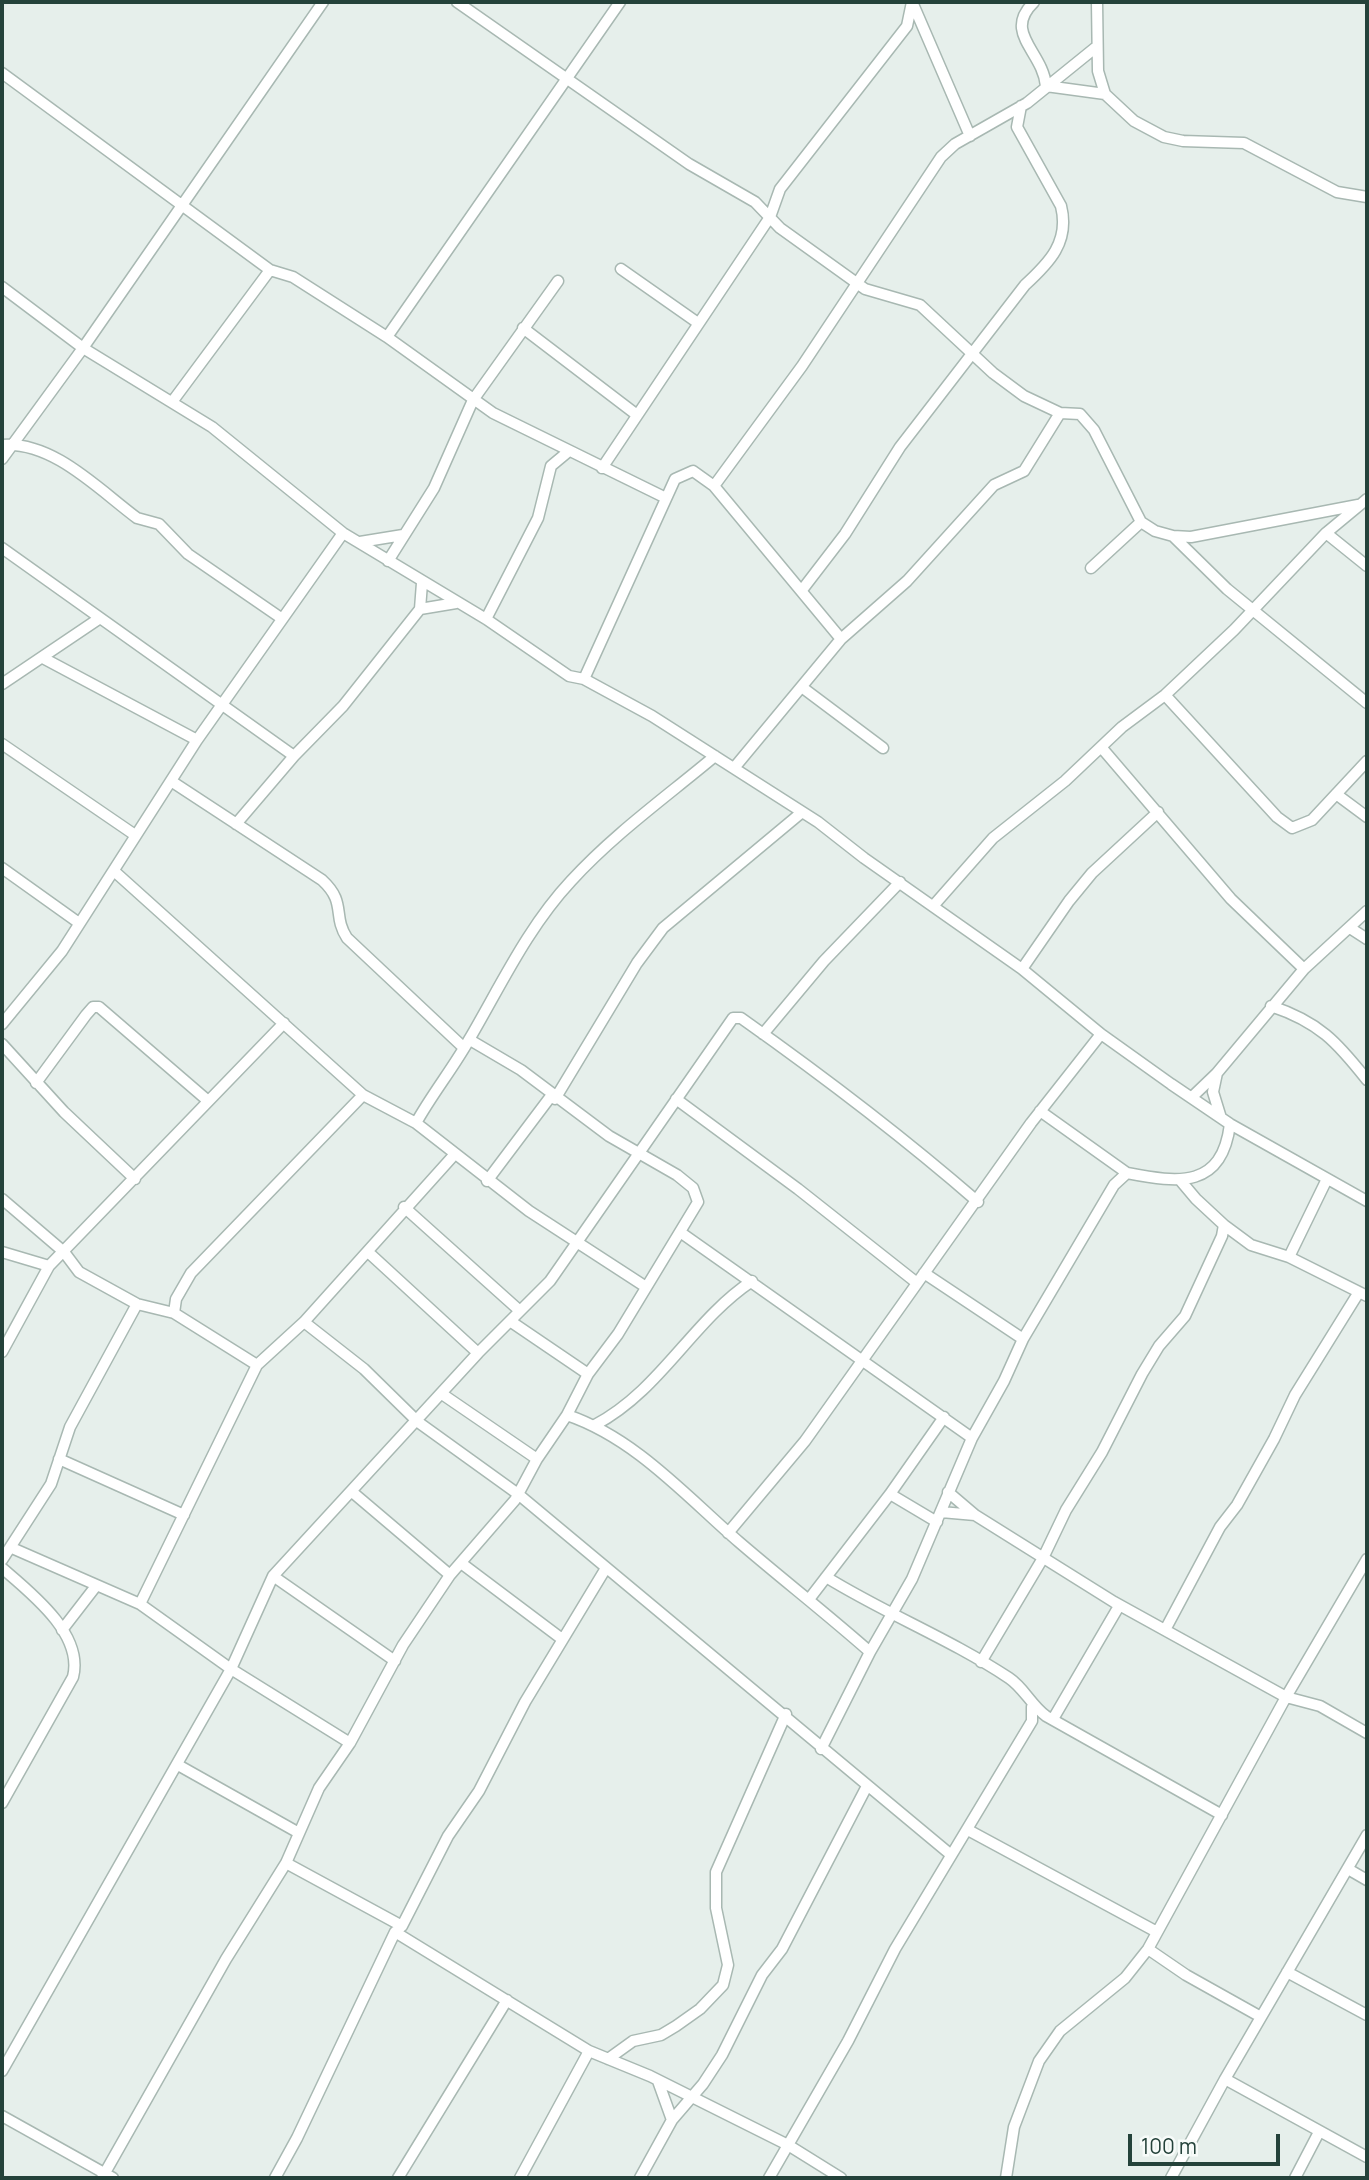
<!DOCTYPE html>
<style>
body{margin:0}
#map{position:relative;width:1369px;height:2180px;overflow:hidden;background:#e6efeb;font-family:Manrope,sans-serif}
canvas{display:block}
.frame{position:absolute;inset:0;border:4px solid #24423a;pointer-events:none}
.scale{position:absolute;left:1128px;top:2134px;width:152px;height:32px;box-sizing:border-box;border:4px solid #24423a;border-top:0;padding-left:9px;font-size:21px;line-height:24px;white-space:nowrap;color:#24423a;-webkit-text-stroke:5px #f7fbf9;paint-order:stroke}
</style>
<div id="map">
<canvas width="1369" height="2180"></canvas>
<div class="frame"></div>
<div class="scale">100 m</div>
</div>
<script>
const c = document.querySelector('canvas').getContext('2d');
c.lineJoin = 'round';
function trace(path, color, width, dash) {
  c.strokeStyle = color;
  c.lineWidth = width;
  c.lineCap = dash ? 'butt' : 'round';
  c.setLineDash(dash || []);
  c.stroke(path);
}
const minor = new Path2D(`
 M457,2L689,164L755,202L780,228L865,289L920,305L993,373L1024,396L1060,413L1080,414L1094,430L1141,522L1155,531L1173,536L1227,589L1367,703
 M1034,2C1002,33 1043,51 1046,86
 M1097,2L1098,71L1105,94L1134,121L1164,137L1183,141L1244,143L1337,192L1367,197
 M913,4L970,136
 M2,73L270,270L293,277L387,337L493,413L666,498
 M1046,86L1105,94
 M621,269L698,323
 M2,287L83,348L212,427L343,533L486,619L569,676L584,679L652,716L818,822L864,858L1022,969L1101,1034L1171,1084L1230,1124L1367,1201
 M523,328L637,415
 M387,337L620,2
 M172,402L270,270
 M2,445C53,441 98,489 137,518L159,524L188,554L281,618
 M2,459L83,348L323,2
 M602,468L770,217L780,189L907,26L912,2
 M714,486L802,366L941,157L955,144L1027,103L1095,48
 M1326,533L1367,566
 M1173,536L1191,537L1358,505
 M360,542L403,535
 M2,548L294,756
 M388,561L434,488L473,400L558,281
 M1091,568L1141,522
 M802,590L845,534L900,447L1025,285C1049,263 1070,242 1061,206L1017,127L1021,106
 M420,609L456,603
 M486,619L538,518L551,466L569,451
 M43,658L197,740
 M584,679L675,479L693,471L714,486L841,639
 M2,684L100,618
 M803,688L883,748
 M1165,695L1277,817L1292,828L1312,820L1367,761
 M2,744L135,835
 M1101,747L1231,899L1304,969
 M734,768L841,639L907,581L994,485L1024,471L1060,413
 M171,781L322,880C347,903 332,915 347,938L463,1047
 M1336,794L1367,817
 M236,824L294,756L343,706L420,609L422,583
 M2,868L79,923
 M114,871L363,1095L416,1123L529,1211L646,1287
 M934,905L993,838L1065,781L1122,727L1165,695L1234,630L1326,533L1367,499
 M1350,928L1367,939
 M1022,969L1069,901L1092,873L1158,812
 M1271,1006C1319,1022 1337,1042 1367,1080
 M2,1024L62,951L197,740L343,533
 M763,1034L824,961L900,882
 M2,1044L64,1112L135,1179
 M1217,1073L1213,1092L1221,1118
 M36,1083L86,1015L93,1007H99L207,1100
 M1192,1097L1217,1073L1304,969L1367,911
 M555,1099L637,963L663,928L801,813
 M676,1099L798,1189L917,1283
 M416,1123C432,1094 454,1067 470,1038C501,985 528,927 571,881C614,834 666,797 715,756
 M1127,1173C1179,1183 1222,1189 1230,1124
 M1180,1180L1196,1199L1224,1225
 M487,1181L551,1096
 M2,1199L64,1252L79,1272L137,1304L174,1313L257,1365
 M404,1207L520,1311
 M680,1232L972,1438
 M2,1252L49,1266
 M368,1252L478,1353
 M1289,1257L1327,1179
 M924,1273L1023,1339
 M174,1313L176,1299L191,1273L363,1095
 M510,1321L588,1374
 M304,1322L364,1369L418,1422L518,1494L950,1854
 M2,1352L49,1266L284,1023
 M442,1394L537,1459
 M567,1415C635,1438 686,1496 739,1542C782,1579 827,1614 870,1652
 M595,1425C661,1390 692,1321 752,1281
 M59,1459L184,1515
 M351,1491L450,1575
 M948,1492L975,1515L1114,1602L1286,1697L1320,1706L1367,1733
 M890,1494L937,1522
 M941,1512L975,1515
 M728,1533L805,1441L1031,1123L1101,1034
 M12,1548L140,1604L231,1669L350,1743
 M2,1560L51,1484L70,1427L137,1304
 M461,1563L562,1639
 M2,1568C31,1593 84,1634 73,1677L2,1803
 M273,1576L395,1661
 M826,1577C886,1614 950,1639 1009,1678C1024,1688 1031,1705 1046,1716L1222,1815
 M810,1598L890,1494L944,1417
 M140,1604L257,1365L304,1322L454,1155
 M62,1630L96,1586
 M1165,1630L1220,1527L1237,1505L1274,1439L1295,1395L1359,1292
 M981,1662L1043,1558L1066,1510L1102,1452L1142,1374L1159,1346L1185,1316L1222,1236L1224,1225L1251,1245L1289,1257L1367,1296
 M1053,1719L1119,1606
 M821,1749L870,1652L912,1579L972,1438L1004,1381L1023,1339L1114,1185L1127,1173L1040,1111
 M178,1765L299,1833
 M968,1830L1157,1932
 M286,1863L402,1926
 M1348,1869L1367,1880
 M395,1932L589,2051L650,2076L788,2145L841,2178
 M1148,1949L1186,1975L1261,2017
 M1287,1972L1367,2015
 M608,2059L633,2041L661,2035L676,2026L700,2009L723,1985L728,1965L716,1908V1872L786,1714
 M2,2071L231,1669L273,1576L478,1353L550,1281L733,1018H741C823,1076 902,1136 978,1202
 M1225,2079L1367,2157
 M658,2081L672,2120
 M2,2116L113,2178
 M102,2178L226,1959L286,1863L319,1788L350,1743L403,1645L450,1575L515,1500L537,1459L567,1415L588,1374L618,1334L698,1202L693,1188L677,1175L609,1136L521,1070L470,1040
 M275,2178L297,2138L395,1932L402,1926L448,1836L479,1791L525,1702L606,1568
 M398,2178L507,2000
 M520,2178L589,2051
 M640,2178L672,2120L703,2084L722,2055L762,1975L782,1949L867,1786
 M769,2178L848,2041L895,1949L1032,1721V1707
 M1006,2178L1014,2127L1039,2061L1060,2031L1125,1978L1148,1949L1286,1697L1367,1559
 M1171,2178L1225,2079L1367,1835
 M1295,2178L1319,2132`);
trace(minor, '#a8b8b2', 13);
trace(minor, '#fff', 10);
</script>
